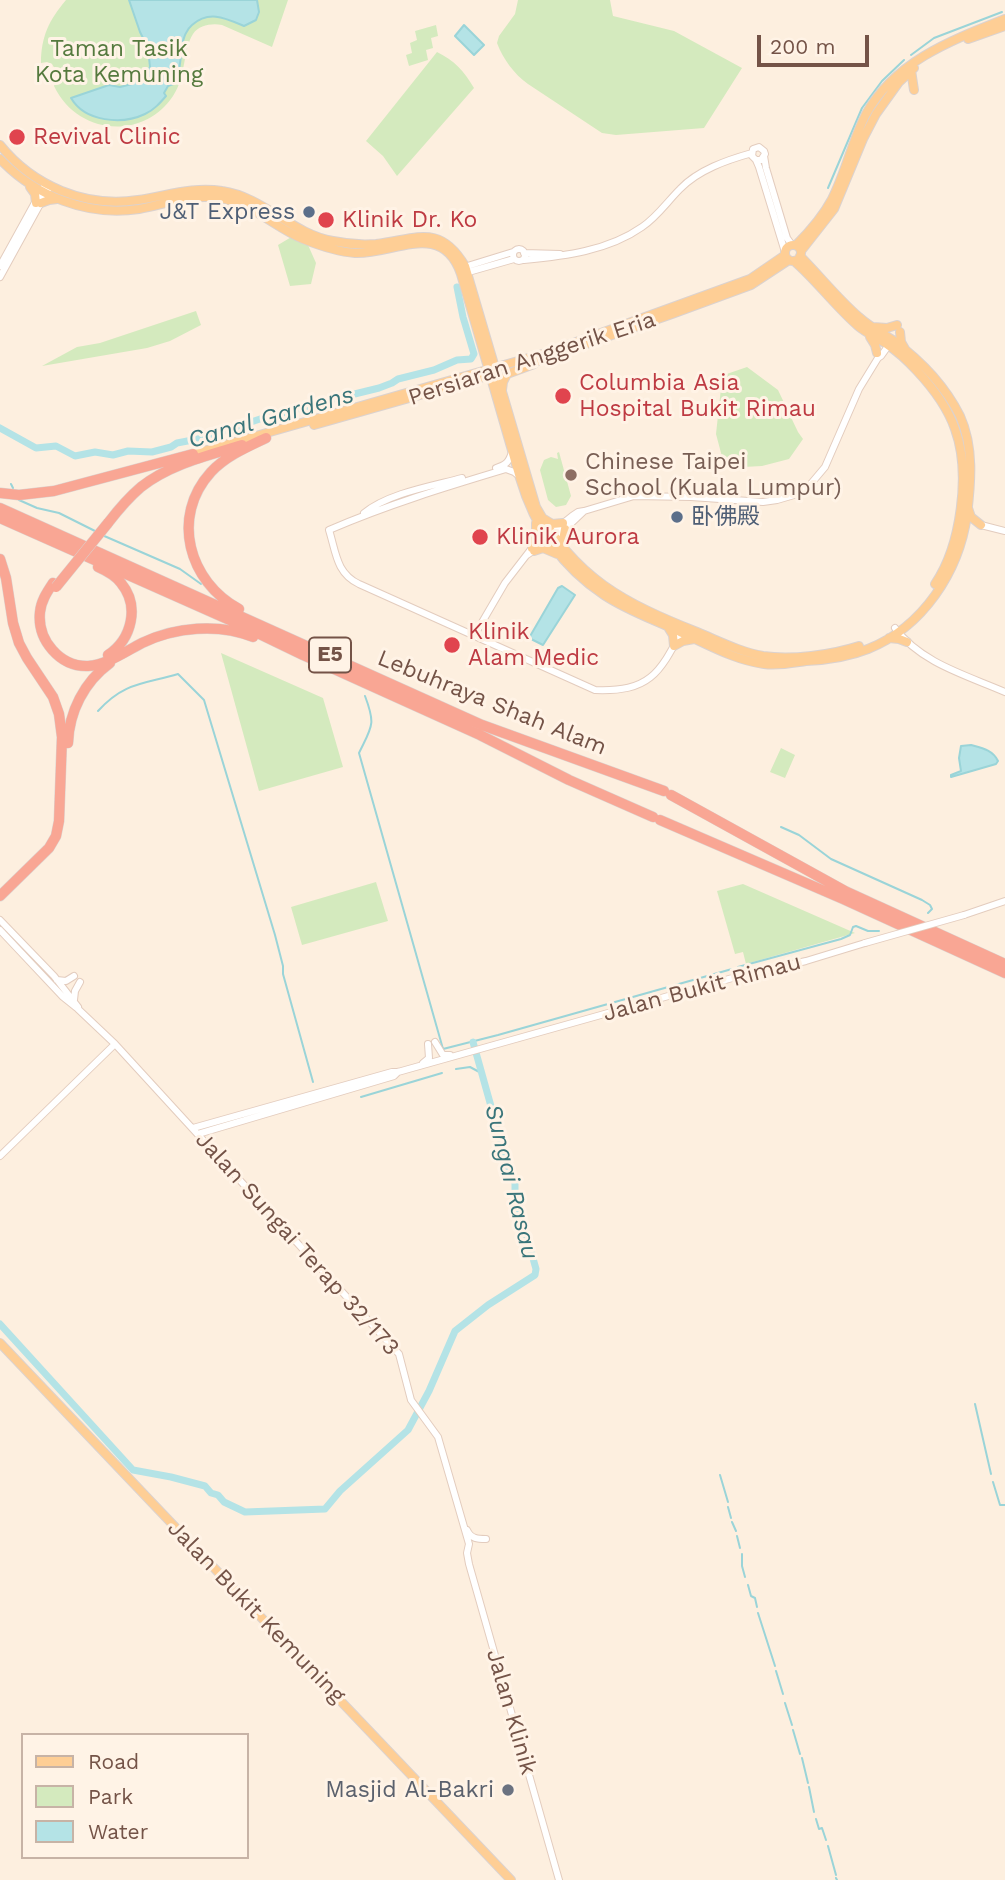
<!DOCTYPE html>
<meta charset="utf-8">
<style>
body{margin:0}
#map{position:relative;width:1005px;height:1880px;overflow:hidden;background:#fdefdf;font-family:"Work Sans",sans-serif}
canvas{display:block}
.legend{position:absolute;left:21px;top:1733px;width:228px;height:126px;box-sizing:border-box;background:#fff3e6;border:2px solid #c7b3a6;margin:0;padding:9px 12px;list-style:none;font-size:21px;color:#745347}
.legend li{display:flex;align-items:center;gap:14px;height:35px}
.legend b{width:35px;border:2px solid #c7b3a6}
.scale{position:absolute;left:757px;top:35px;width:112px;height:32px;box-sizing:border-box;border:4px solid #745347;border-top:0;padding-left:9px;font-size:21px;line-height:24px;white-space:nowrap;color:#745347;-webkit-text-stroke:5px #fff3e6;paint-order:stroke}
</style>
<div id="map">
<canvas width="1005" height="1880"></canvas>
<ul class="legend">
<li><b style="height:9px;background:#fece95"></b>Road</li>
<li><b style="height:19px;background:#d4eabe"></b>Park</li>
<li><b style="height:19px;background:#b4e3e6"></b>Water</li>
</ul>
<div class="scale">200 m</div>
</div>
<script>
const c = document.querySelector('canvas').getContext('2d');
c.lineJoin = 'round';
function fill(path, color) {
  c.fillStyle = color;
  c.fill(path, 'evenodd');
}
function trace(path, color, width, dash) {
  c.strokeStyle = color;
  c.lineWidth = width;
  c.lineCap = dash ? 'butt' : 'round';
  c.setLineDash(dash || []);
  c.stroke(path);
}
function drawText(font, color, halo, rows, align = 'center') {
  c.font = font + ' "Work Sans","Noto Sans SC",sans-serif';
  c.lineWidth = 6;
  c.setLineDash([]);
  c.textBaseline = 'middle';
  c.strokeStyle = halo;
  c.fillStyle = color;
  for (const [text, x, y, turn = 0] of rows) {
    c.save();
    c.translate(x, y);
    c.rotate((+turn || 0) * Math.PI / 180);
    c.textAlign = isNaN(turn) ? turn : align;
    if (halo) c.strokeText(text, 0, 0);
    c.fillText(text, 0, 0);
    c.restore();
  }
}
fill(new Path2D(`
 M66,0H288L272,47L222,25C212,23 199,25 193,34C183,49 186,77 173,96C143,141 77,135 54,86L58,74L52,64L47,62L41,63C41,37 49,20 66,0Z
 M518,0H610L613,16L674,31L742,68L704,128L616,135L602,133L528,84C514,74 503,59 497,43L499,36L515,14Z
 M436,25L438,36L431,38L433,48L426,50L428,60L409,66L406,55L412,53L410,43L417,40L415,31Z
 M437,52C455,61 464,71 474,88L397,176L383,156L366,141Z
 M293,236L308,245L316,263L311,284L290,286L278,245Z
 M196,311L201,325L170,341L147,348L42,366L77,347L100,343Z
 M747,367L778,390L798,432L803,439L789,459L762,466L725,468L716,434L721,388L718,377Z
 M559,452L571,496L566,505L556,507L548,500L540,470L544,460L551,457L558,459L557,453Z
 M221,653L323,698L343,767L259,791Z
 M781,748L795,755L785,778L770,772Z
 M376,882L388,921L302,945L291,907Z
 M743,884L855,933L746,964L743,952L735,954L717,891Z`), '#d4eabe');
const water = new Path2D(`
 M129,0H257L259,12L256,20L244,26C225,18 209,10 192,25C186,30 184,37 182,45C181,58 180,70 176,83L168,86L164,93L166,96C160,103 154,110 145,114C122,125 85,122 71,98L109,85L120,87L132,84L143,78L150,67L148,48L140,32Z
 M464,25L484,45L474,55L455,36Z
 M562,586L575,595L543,645L529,638L558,588Z
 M971,745C982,748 993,750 998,761L996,764L951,777V775L961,771L959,758L961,746Z`);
fill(water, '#b4e3e6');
trace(water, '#9ad4d8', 2);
trace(new Path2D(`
 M911,55L934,38L1002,12
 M828,188L862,108L882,81L904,60
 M11,484L13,488
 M19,500L37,508L59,513L97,532
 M102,535L180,569L201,584
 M365,696C376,725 372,726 359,753L443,1049L498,1035L732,969
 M98,711C124,682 144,684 178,674L204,700L275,935L283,966V974L313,1082
 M781,827L799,835L831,859L922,900L930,905L932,909L928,913
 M738,967L841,939L850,935L853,927L856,926L868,931H879
 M456,1069L470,1067L483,1074
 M361,1097L442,1073
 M975,1404L991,1474
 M720,1475L728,1502
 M993,1482L1000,1505H1005
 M728,1507L731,1518
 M732,1522L736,1531
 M737,1536L740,1548
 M742,1554V1566L745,1577
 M748,1585L751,1596L755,1598L757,1607
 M758,1613L775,1666
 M776,1671L783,1694
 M785,1703L792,1725
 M793,1730L800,1754
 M802,1758L808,1783
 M809,1787L814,1812
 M816,1819L819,1829L822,1828L826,1840
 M828,1846L836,1875
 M836,1878L837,1880`), '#9ad4d8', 2);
trace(new Path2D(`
 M0,428L36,448L56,446L75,456L95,452L113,455L128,451L152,452L171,447L177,443L203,438L260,419L273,417L290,410L312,407L318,403L379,388L392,383L398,379L434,370L457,360L471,359L474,354L463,317L457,287
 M0,1324L133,1470L171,1477L205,1486L211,1493L218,1495L224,1502L245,1512L325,1509L340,1491L408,1430L429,1391L455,1331L488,1305L535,1275L536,1269L515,1194V1183L510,1174L473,1042`), '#b4e3e6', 7);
const minor = new Path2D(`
 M764,156L766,168L787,238L792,245
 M756,160H761L765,154L764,151L759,147L753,149L752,156L756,160L759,167L785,252
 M513 255a6 6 0 1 1 12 0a6 6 0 1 1-12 0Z
 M524,253L560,254
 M524,260C564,256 608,251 642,227C657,217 667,202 680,189C698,170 727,160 752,153
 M0,266L43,188
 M461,268L513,252
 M465,273L514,259
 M0,277L50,186
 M496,468C506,465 509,462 512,452
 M519,476L514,472L506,469C446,487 387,505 329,530C336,552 336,573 359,584L595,690C650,692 659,674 683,629
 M364,513C389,493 432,486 462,478
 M981,525L1005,531
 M527,555L565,529L584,511L634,496L691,497L763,502L777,500L794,495L809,486L825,467L859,389L878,358L881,356L891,342
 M895,628C921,663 966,675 1005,692
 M474,636L505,583L532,548L572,516L578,512L584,511
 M964,915L1005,901
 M0,920L54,976L78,1007
 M0,930L63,997L78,1009L115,1044L399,1354L411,1400L438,1437L469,1544L467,1553L469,1564L559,1880
 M57,980L66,981L74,976
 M74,1000L75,991L80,982
 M435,1042L443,1055H450
 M423,1063L429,1058L428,1044
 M193,1128L392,1072H398L736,977L806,961L865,943
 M198,1134L394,1076L398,1072
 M0,1156L115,1044
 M467,1530C471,1539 478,1539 486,1539`);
const major = new Path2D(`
 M968,39L1005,26
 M911,70L914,90
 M0,145C33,186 85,208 138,200C166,196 193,186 222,191C264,197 292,234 333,241C347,244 362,245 376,244C415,240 439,222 465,266L536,507C575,578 624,603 697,632C719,641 740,652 763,656C792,660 831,655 859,646
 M0,159C35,196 88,217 139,209C166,204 190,194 218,198C251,202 274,227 303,239C318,245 339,252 355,253C393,255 442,219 461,274L520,478C534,526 562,567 604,595C628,611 655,620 680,632C707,644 734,660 764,664C778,666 792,663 806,661C827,660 848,657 868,649C923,627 959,572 967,515C971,482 974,447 960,416C945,386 920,360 894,341C882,333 870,327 859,317C838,299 820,276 800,256
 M30,187L35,194L36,203
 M41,203L49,200L57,199
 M785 253a8 8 0 1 1 16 0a8 8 0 1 1-16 0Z
 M796,245C810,231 823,216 832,199C846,172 852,141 866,114C895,61 952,40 1005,19
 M801,251L834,209L863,139L876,114L899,82L914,68
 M794,261C817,281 835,306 858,326C866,333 876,337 885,343C897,351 908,361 917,371C932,387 948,409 955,429C971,473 961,546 935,584
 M873,327L887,328L897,325
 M900,332L901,342L905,349
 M870,337L875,345L877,353
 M529,364L672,314L751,285L789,260
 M502,390L503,382L507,374L534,364
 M314,425L494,374
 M193,454L546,353L750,279L785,255
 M968,508L971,517L981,525
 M544,519L552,524L563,523
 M532,548L536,533V523
 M565,550L563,540L565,529
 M534,551L543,548L557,554
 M668,627L673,635L674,646L683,641L694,639
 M889,638L899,639L907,642
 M0,1343L511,1880`);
const highway = new Path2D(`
 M0,493L19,495L54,491L193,454
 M0,508L482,725L664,791
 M0,518L243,626L303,655L480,735L569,780L653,817
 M108,523C118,510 128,498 141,487C170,464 207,456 242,445
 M0,559L6,578L13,623L19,643L27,658L53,697L59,714L62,737L59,821L56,836L49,848L0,896
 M98,567C107,571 115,575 121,583C140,606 132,639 108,655
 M53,583C47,592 41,601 40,612C37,640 60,667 88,666C107,665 126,651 142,643C175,627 219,623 253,637
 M239,609C189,582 170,517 211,472C226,456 247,447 266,438
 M68,743C69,712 84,682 110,663
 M671,795L845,891L1005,964
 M660,820L843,899L1005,973`);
trace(minor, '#e3ccbe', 8);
trace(major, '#dbd2cf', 10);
trace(highway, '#dbd2cf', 11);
trace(minor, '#fff', 6);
trace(major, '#fece95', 8);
trace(highway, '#f9a694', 10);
const minorBridge = new Path2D(`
 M865,943L964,915`);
const highwayBridge = new Path2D(`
 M56,587L108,523`);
trace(minorBridge, '#e3ccbe', 8, []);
trace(highwayBridge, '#dbd2cf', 11, []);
trace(minorBridge, '#fff', 6);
trace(highwayBridge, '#f9a694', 10);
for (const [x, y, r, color] of [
 [17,137,9,"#e0444e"],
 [309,212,7,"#5c6f8a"],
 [326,220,9,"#e0444e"],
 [563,396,9,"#e0444e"],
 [571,475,7,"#8d6e63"],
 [677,517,7,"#5c6f8a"],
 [480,537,9,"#e0444e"],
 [452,645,9,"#e0444e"],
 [508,1790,7,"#6b7280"]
]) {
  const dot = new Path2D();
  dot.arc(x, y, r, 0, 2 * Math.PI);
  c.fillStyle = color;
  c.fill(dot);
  trace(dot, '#fff3e6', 2.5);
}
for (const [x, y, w] of [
 [330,655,42]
]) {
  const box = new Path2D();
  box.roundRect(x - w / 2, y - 17.5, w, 35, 5);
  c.fillStyle = '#fff3e6';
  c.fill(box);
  trace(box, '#745347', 2);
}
drawText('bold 21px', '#745347', null, [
 ["E5",330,655]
]);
drawText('23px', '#557a3e', '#fff3e6', [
 ["Taman Tasik",119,49],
 ["Kota Kemuning",119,75]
]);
drawText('23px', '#be3a42', '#fff3e6', [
 ["Revival Clinic",33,137],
 ["Klinik Dr. Ko",342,220],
 ["Columbia Asia",579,383],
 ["Hospital Bukit Rimau",579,409],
 ["Klinik Aurora",496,537],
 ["Klinik",468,632],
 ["Alam Medic",468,658]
], 'left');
drawText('23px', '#4e5e75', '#fff3e6', [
 ["J&T Express",295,212],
 ["卧佛殿",691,517,"left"]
], 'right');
drawText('23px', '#745347', '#fff3e6', [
 ["Persiaran Anggerik Eria",532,359,-18],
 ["Lebuhraya Shah Alam",492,703,22],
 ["Jalan Bukit Rimau",702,988,-15],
 ["Jalan Sungai Terap 32/173",297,1244,48],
 ["Jalan Bukit Kemuning",256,1612,46],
 ["Jalan Klinik",511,1712,74]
]);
drawText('23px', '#785e54', '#fff3e6', [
 ["Chinese Taipei",585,462],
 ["School (Kuala Lumpur)",585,488]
], 'left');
drawText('23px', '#5b616d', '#fff3e6', [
 ["Masjid Al-Bakri",494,1790]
], 'right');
drawText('italic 24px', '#3a757a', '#fff3e6', [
 ["Canal Gardens",271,418,-16],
 ["Sungai Rasau",511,1182,76]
]);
</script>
